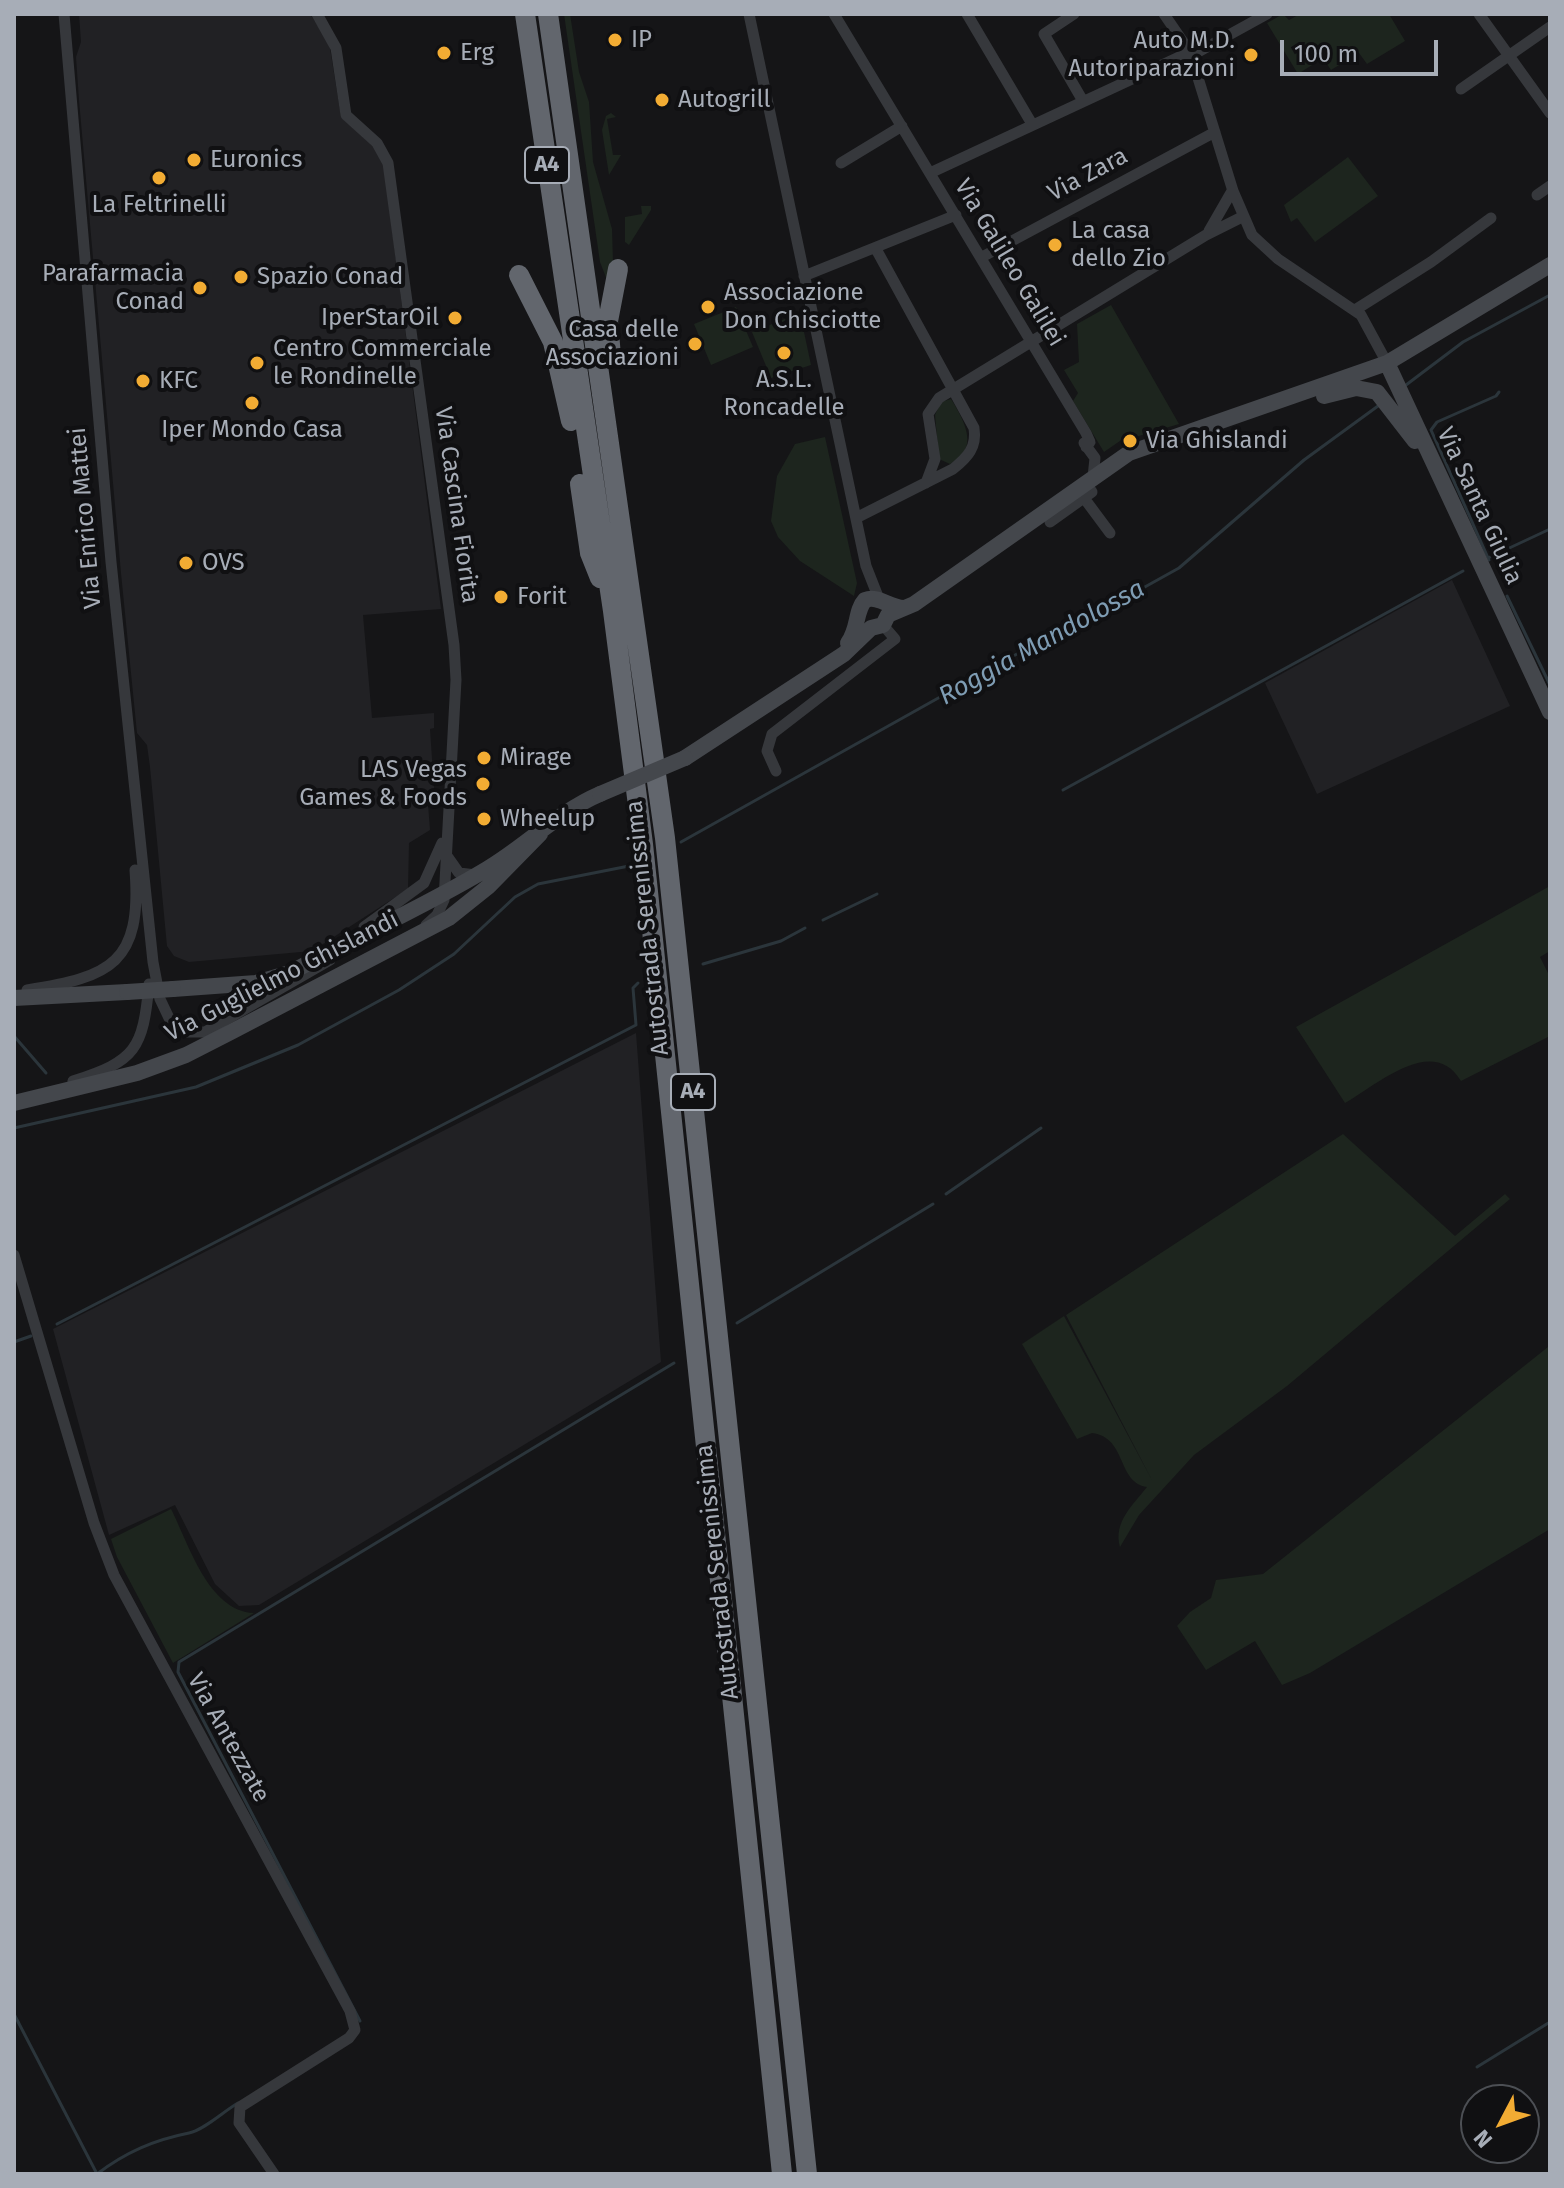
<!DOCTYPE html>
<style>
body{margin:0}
#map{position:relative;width:1564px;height:2188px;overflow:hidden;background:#151517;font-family:"Fira Sans",sans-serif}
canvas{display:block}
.frame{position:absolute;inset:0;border:16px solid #a7adb7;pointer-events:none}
.north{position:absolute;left:1460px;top:2084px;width:80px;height:80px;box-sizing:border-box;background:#101012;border:2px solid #4c4f54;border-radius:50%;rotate:229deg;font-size:22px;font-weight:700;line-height:32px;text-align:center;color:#a7adb7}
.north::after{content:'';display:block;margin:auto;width:28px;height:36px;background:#f2ac33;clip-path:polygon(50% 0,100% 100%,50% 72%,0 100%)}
.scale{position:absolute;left:1280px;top:40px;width:158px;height:36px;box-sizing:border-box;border:4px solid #a7adb7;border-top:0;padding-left:10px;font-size:24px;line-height:28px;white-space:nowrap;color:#a7adb7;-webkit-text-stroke:6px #101012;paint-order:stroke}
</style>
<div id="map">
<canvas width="1564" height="2188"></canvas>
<div class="frame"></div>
<div class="north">N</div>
<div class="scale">100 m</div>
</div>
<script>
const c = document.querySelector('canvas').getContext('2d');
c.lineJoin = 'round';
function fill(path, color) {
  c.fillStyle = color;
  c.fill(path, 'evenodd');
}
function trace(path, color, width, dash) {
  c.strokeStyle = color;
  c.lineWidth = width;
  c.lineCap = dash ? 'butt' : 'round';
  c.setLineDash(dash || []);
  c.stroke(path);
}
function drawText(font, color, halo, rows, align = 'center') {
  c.font = font + ' "Fira Sans",sans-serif';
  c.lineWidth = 8;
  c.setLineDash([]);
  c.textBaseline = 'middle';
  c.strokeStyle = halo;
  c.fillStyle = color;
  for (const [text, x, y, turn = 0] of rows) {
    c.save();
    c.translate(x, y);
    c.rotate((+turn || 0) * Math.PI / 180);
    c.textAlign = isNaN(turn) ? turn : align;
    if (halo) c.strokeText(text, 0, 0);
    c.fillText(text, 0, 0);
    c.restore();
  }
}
fill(new Path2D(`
 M79,14H310L329,42L341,117L377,150L384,166L441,609L363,615L372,718L434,713V728L430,729L435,803L428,804L430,830L409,843L408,889L312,951L189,962L174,956L167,946L150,767L147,745L137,733L121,573L79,100L76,57L81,42Z
 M1452,580L1510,706L1317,794L1265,683Z
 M636,1033L661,1362L259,1605L239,1606L215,1584L175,1505L109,1535L53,1329Z`), '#212124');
fill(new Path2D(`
 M564,14H570L579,72L589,102L593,162L612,229L613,262L607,280L600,262Z
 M1283,14L1289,20L1300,14H1389L1405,41L1367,64L1359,53L1331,70L1323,58L1298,74L1267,23Z
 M611,113L616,117L607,119L613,155H621L609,175L602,130L606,116Z
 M1348,157L1378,196L1315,242L1297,218L1291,222L1284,205Z
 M641,206H651V210L629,245L625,242V217L642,214Z
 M1111,305L1179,424L1132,438L1130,434L1104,452L1073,401L1078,393L1064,370L1079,362L1077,324Z
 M736,307L753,347L711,365L694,324Z
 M800,313L811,365L771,378L752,332Z
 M951,399C965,422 980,449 950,464L939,459L935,415L941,402Z
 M825,437L857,583L854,596L800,561L778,537L771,521L777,476L795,444Z
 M1550,886V951L1540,957L1550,977V1036L1461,1081C1433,1034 1378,1084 1345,1103L1296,1027Z
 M1343,1134L1455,1236L1505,1194L1510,1199L1287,1386L1194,1455L1139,1515L1120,1547C1113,1522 1133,1505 1147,1487C1117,1483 1127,1437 1092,1433L1077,1439L1022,1344L1064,1316L1153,1482L1066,1315Z
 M1548,1347L1550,1529L1310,1673L1282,1685L1255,1641L1206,1670L1177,1626L1190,1612L1211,1598L1216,1580L1263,1574Z
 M171,1509C189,1544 208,1611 254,1613L173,1663L117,1557L111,1539Z`), '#1d251e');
trace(new Path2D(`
 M1406,385L1463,342L1550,295
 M1488,558L1550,529
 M1489,560L1431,430L1437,422L1496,396L1499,392
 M1507,596L1550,685
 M1063,790L1463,571
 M681,842L1033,645L1053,638L1179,568L1304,460L1378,406
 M823,920L877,894
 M703,964L781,941L805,928
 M14,1036L46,1073
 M14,1128L196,1087L298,1045L399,990L454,954L515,897L538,884L629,866
 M946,1194L1041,1128
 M737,1323L933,1204
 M57,1324L636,1025L633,988L638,983
 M14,1342L31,1336
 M14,2014L97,2174C126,2152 154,2140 189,2133C204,2130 224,2111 238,2103
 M360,2021L178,1672L179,1662L674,1363
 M1477,2067L1550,2022`), '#2b353b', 3);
trace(new Path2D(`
 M64,14L111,562L153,962L160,999L169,1018L185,1032H205L330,960
 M317,14L336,48L346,115L377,143L388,163L454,645L456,680L444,900L437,915L426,925
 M749,14L866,566L879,599
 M834,14L1086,433L1090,442L1086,447
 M967,14L1032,124
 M1074,14L1044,34L1083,101
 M1164,14L1190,52L1233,191L1252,235L1278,259L1361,315L1387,363
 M1479,14L1550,113
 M1461,89L1550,27
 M841,163L902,126
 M930,173L1190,52H1198L1267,14
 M1537,195L1550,186
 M1209,231L1232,191
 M982,257L1215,132
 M804,276L956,215
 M1355,310L1431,262L1491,218
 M1084,443L1095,458L1093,477
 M926,483L935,459L928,414L939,398L1206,235L1242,217
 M1084,498L1110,533
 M856,518L953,469C968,457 977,447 974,428L876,249
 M1050,522L1092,492L1085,482
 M776,771L767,751L772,734L895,639L883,625
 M447,856L459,873L476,875
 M364,927L424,883L442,843
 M27,990C111,977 142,963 135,870
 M73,1081C136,1061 143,1049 149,984
 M14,1255L94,1523L114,1575L350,2011L355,2030L349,2038L240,2107L239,2123L274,2174`), '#36383c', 11);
trace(new Path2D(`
 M1387,363L1550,712
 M1324,396L1356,388L1377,392L1415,441
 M848,643C859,628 855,611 865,600C879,595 889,608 904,608
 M685,758L844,654L871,628L883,625L888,615L914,604L1129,453L1387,363L1550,265
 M173,989L256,983L290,973C354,938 424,907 487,869C526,846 558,812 600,794
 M14,998L127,992
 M14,1103L137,1073L186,1055L231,1032L449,918L489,886L540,834`), '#44474c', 16);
trace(new Path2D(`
 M525,14L613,611L643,844L782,2174
 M548,14L665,838L807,2174
 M519,275L553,342L571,421
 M611,356L608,321L618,269
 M580,484L590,553L600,578`), '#62666d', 20);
trace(new Path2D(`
 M600,794L685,758
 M127,992L173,989`), '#44474c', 16);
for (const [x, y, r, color] of [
 [615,40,8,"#f2ac33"],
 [444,53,8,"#f2ac33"],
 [1251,55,8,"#f2ac33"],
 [662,100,8,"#f2ac33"],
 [194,160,8,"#f2ac33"],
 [159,178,8,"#f2ac33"],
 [1055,245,8,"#f2ac33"],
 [241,277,8,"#f2ac33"],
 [200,288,8,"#f2ac33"],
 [708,307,8,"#f2ac33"],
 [455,318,8,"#f2ac33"],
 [695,344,8,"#f2ac33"],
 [784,353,8,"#f2ac33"],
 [257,363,8,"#f2ac33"],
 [143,381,8,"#f2ac33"],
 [252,403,8,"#f2ac33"],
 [1130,441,8,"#f2ac33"],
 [186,563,8,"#f2ac33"],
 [501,597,8,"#f2ac33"],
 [484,758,8,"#f2ac33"],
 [483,784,8,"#f2ac33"],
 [484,819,8,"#f2ac33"]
]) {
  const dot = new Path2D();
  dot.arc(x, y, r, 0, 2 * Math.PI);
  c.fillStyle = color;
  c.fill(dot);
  trace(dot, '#101012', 3);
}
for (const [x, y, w] of [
 [547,165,44],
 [693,1092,44]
]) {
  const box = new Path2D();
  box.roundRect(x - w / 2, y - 18, w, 36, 6);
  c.fillStyle = '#101012';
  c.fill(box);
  trace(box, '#a7adb7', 2);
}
drawText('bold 22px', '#a7adb7', null, [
 ["A4",547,165],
 ["A4",693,1092]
]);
drawText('24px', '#a7adb7', '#101012', [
 ["IP",631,40],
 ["Auto M.D.",1235,41,"right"],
 ["Autoriparazioni",1235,69,"right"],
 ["Erg",460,53],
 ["Autogrill",678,100],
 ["Euronics",210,160],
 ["La Feltrinelli",159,205,"center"],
 ["La casa",1071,231],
 ["dello Zio",1071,259],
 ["Parafarmacia",184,274,"right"],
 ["Conad",184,302,"right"],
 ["Spazio Conad",257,277],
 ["Associazione",724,293],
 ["Don Chisciotte",724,321],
 ["IperStarOil",439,318,"right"],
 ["Casa delle",679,330,"right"],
 ["Associazioni",679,358,"right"],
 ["Centro Commerciale",273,349],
 ["le Rondinelle",273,377],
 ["A.S.L.",784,380,"center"],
 ["Roncadelle",784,408,"center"],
 ["KFC",159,381],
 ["Iper Mondo Casa",252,430,"center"],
 ["Via Ghislandi",1146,441],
 ["OVS",202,563],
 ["Forit",517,597],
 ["Mirage",500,758],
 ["LAS Vegas",467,770,"right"],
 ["Games & Foods",467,798,"right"],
 ["Wheelup",500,819]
], 'left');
drawText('24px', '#a7adb7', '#101012', [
 ["Via Zara",1088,175,-28],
 ["Via Galileo Galilei",1009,263,59],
 ["Via Cascina Fiorita",456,505,82],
 ["Via Santa Giulia",1479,506,65],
 ["Via Enrico Mattei",86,518,-95],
 ["Autostrada Serenissima",648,928,-96],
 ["Via Guglielmo Ghislandi",282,977,-27],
 ["Autostrada Serenissima",718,1572,-96],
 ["Via Antezzate",228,1738,61]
]);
drawText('italic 26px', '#7e9cb3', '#101012', [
 ["Roggia Mandolossa",1042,643,-29]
]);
</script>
